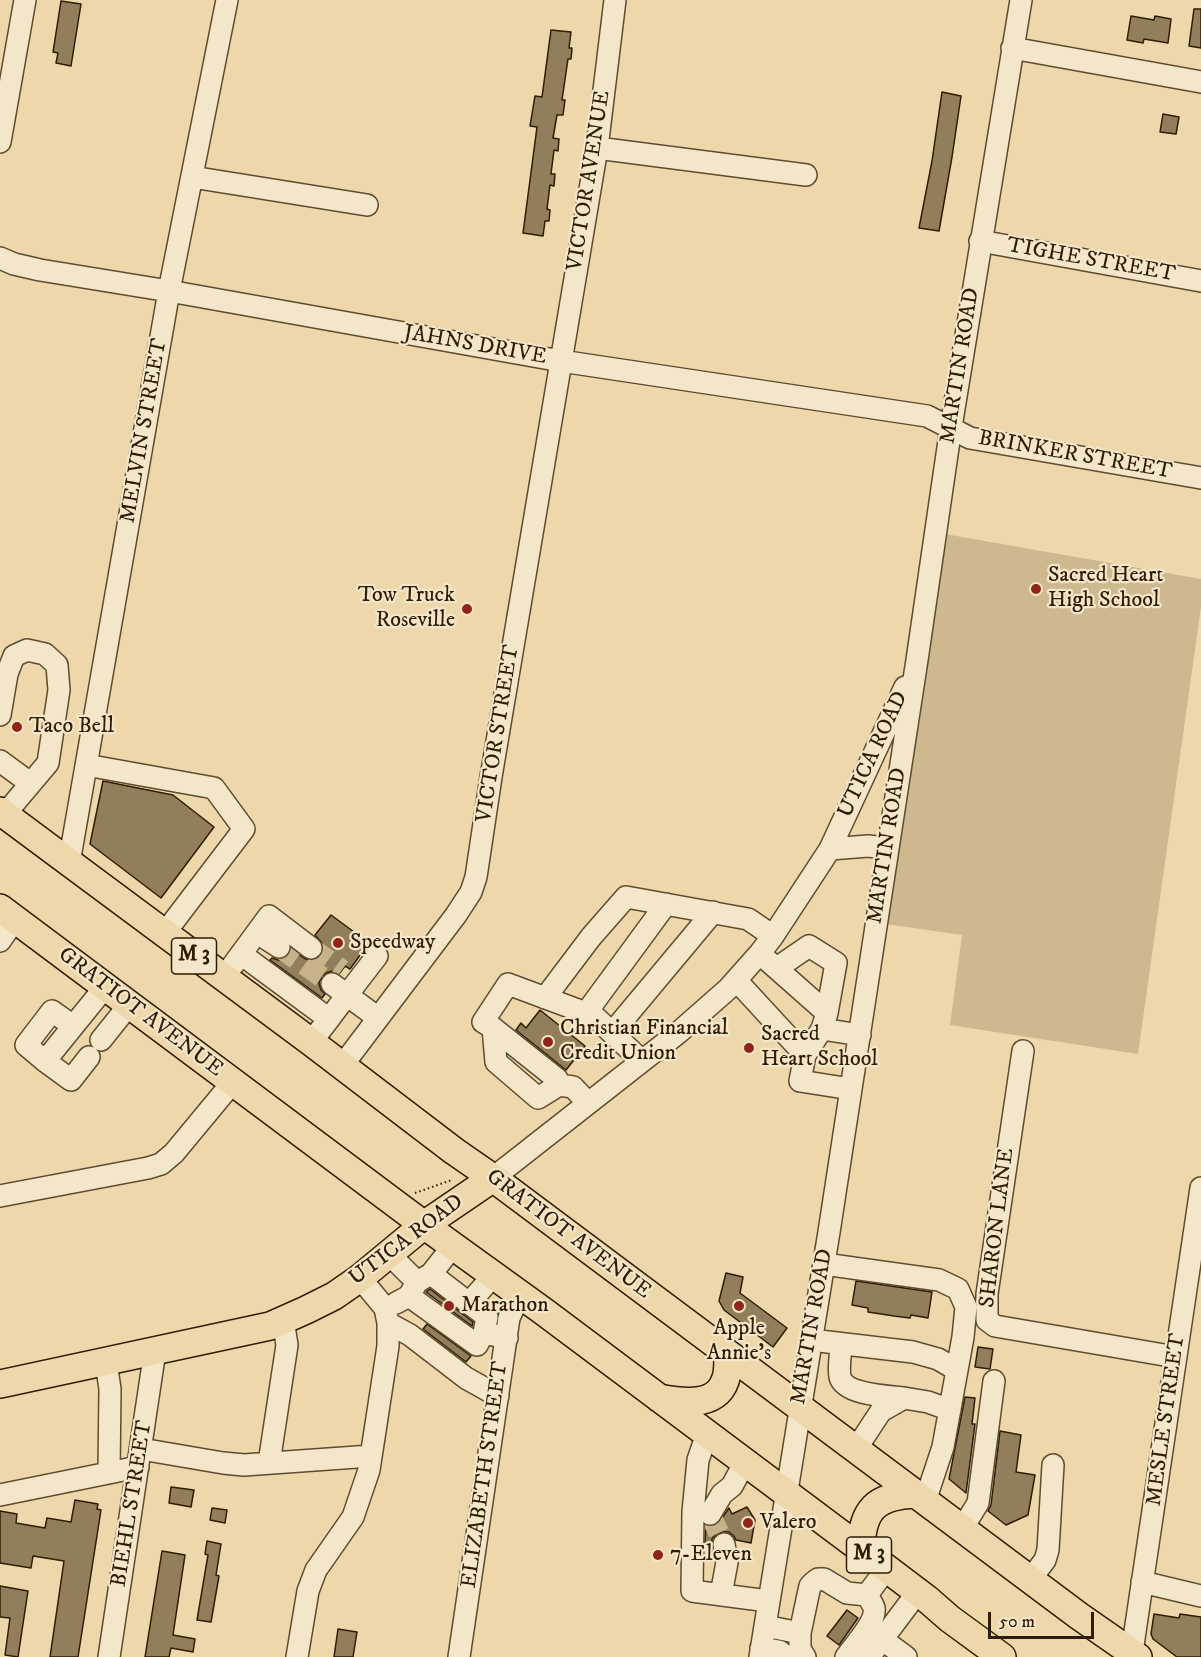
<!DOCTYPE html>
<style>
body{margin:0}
#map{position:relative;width:1201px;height:1657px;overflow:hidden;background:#eed8ab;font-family:"IM FELL DW Pica",serif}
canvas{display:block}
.scale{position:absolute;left:988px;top:1612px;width:106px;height:27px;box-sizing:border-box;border:3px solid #2f1c04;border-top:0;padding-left:8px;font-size:18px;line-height:21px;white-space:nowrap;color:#2f1c04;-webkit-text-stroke:4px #f4e6c8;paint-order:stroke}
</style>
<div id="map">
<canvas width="1201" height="1657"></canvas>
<div class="scale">50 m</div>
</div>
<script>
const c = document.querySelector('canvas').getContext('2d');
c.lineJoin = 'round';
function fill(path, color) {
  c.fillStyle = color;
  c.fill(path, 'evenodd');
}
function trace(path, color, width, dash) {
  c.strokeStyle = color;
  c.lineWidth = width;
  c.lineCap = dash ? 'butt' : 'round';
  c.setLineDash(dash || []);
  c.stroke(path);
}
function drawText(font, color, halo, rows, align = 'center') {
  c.font = font + ' "IM FELL DW Pica",serif';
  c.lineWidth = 4.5;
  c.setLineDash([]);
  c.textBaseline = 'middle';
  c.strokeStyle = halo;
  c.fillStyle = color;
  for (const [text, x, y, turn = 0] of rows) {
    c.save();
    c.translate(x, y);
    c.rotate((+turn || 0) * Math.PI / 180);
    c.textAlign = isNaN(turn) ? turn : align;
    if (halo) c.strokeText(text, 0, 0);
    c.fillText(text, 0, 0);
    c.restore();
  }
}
fill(new Path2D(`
 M945,534L1201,579V607L1138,1054L950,1025L962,935L886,924Z`), '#ceb88f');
const building = new Path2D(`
 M61,1L81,4L71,66L56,63L58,53L53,52Z
 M1194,9H1201V48L1189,46Z
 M1131,16L1154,20L1155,16L1171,19L1168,43L1144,39L1143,43L1127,40Z
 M551,30L571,32L569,48H572L571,59H568L562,100H565L563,115H557L553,138L559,139L558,151L554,150L551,174H555L554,186L550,185L547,209L550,210L549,221H545L543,236L523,233L537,127L530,126L535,96L542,97Z
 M942,92L961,96L952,157L939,231L919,228L932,161Z
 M1163,114L1179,117L1176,134L1160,132Z
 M103,781L173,795L214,827L161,898L90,844Z
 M331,915L369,943L350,969L345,966L339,974L333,971L326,973L322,976L319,983L321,990L325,994L322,998L270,960L272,958L278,960L284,959L289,954L291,949L304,958L310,961L316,959L321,955L324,949L322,943L315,935Z
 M540,1010L585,1046L566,1070L516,1030L521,1023L526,1028Z
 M726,1273L743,1277L740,1293L787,1328L773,1347L724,1310L719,1301Z
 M856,1281L932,1292L928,1318L911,1315L910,1318L894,1316L868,1312V1308L852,1305Z
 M430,1289L473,1322L472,1326L426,1292Z
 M427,1324L471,1356L466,1362L423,1329Z
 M978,1347L993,1349L990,1369L975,1367Z
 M965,1397L975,1398L972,1424H975L966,1493L949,1479Z
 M1000,1431L1021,1435L1016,1472L1035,1475L1028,1515L1006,1525L988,1511L991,1505Z
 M171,1487L194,1490L191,1507L169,1503Z
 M75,1500L98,1504L97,1509L101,1510L78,1657H50L64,1561L33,1556L31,1568L0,1563V1511L17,1514L16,1523L45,1528L47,1518L71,1522Z
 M747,1507L755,1520L751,1543L736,1540L733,1535L729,1532H721L716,1534L712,1539V1551L710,1552L705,1542L706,1526L710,1527L717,1525L729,1508L732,1514Z
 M212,1508L227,1510L225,1523L210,1520Z
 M207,1541L221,1544L216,1575L219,1576L211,1622L197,1620L208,1555L205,1554Z
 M162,1551L185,1555L173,1635L195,1639L193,1652L171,1648L169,1657H145Z
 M0,1586L28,1591L18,1657L5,1655L10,1618L0,1617Z
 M847,1610L858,1618L839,1645L827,1636Z
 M1154,1614L1179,1618L1180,1614L1201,1617V1657H1177L1153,1639L1151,1634Z
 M338,1629L357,1632L353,1657H334Z`);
fill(building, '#927e5b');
trace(building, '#2f1c04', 1.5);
trace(new Path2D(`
 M279,947L332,984
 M311,948L342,970
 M710,1514L724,1544`), '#c8b28a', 21, [21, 10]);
const minor = new Path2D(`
 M1012,48L1201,82
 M0,142L25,0
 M597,148L806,175
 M192,177L367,205
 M980,241L1201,281
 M0,258L14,264L40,270L169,291L561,361L927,416L970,438L1201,478
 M0,715L7,674L14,656L27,650L45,654L57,665L59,690L48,763L5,814
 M0,761L30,783
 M86,765L214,788L244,829L164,934
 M830,849L868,846L888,848
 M69,863L169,291L227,0
 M257,933L279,947
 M0,941L15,919
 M241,954L329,1019L311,1042
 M377,956L347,995L378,1018
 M767,960L827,1013
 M233,965L269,916L311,948
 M736,980L805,1055L822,1029L827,1013L836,963L809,946L777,968
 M545,998L591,937L626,897L748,919L773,936
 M586,1013L666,904
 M329,1019L347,995L332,984
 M493,1028L557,1079L559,1085
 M822,1029L860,1035
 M612,1033L713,912
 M101,1040L129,1005
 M1023,1051L987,1294V1320L995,1326L1176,1357
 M805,1055L800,1081L851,1089
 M89,1057L71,1080L45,1061L105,987
 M45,1061L26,1045L52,1011L73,1026
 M342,1066L456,915L471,892L476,877L491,777L597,148L615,0
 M588,1103L573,1087L559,1085L538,1098L496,1062L493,1028L483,1022L508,984L594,1016L642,1061
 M493,1178L678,1033L728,989L760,953L773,936L830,849L905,687
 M0,1196L148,1168L161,1164L174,1153L232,1083
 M389,1254L417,1282
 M824,1264L939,1280L958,1289L966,1307L963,1337L943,1447L925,1501
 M431,1274L487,1317L484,1333
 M409,1296L477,1345L484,1333L507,1338
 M396,1303L409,1296L417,1282L431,1274L453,1246
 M469,1303L494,1275
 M388,1323L410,1335L466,1378L498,1396
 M811,1340L913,1352L938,1359L957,1370
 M841,1344C841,1354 838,1366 840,1377C845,1395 888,1396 904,1398
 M106,1362L110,1389L109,1472
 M707,1434L698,1460L693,1512L692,1591L768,1601
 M141,1449L223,1463L244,1465L371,1456
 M856,1449L881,1411L904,1398L928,1402L950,1410
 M269,1463L287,1345L283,1320
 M0,1495L138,1467
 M710,1514L722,1494L732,1486L745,1462
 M962,1529L978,1503L994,1381
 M1030,1580L1045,1560L1048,1550L1053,1465
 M1142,1582L1201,1596
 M721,1595L727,1562L724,1544
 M765,1626L800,1633L808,1595L810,1586L814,1582L818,1579H824L847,1593L867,1595L886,1569
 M800,1633V1649L805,1657
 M883,1640L906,1657
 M761,1648L779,1651L787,1657
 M1132,1652L1201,1188
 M109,1657L155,1351
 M297,1657L308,1591L316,1570L353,1517L369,1470L388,1346V1323L385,1308L360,1278
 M459,1657L509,1318L520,1294
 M760,1657L829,1232L917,660L951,427L1021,0
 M846,1657C853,1647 877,1621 874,1608C873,1604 869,1599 867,1595
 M869,1657L917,1593`);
const major = new Path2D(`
 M0,811L311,1042L454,1151L493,1178L1079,1616L1138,1657
 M0,908L424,1225L543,1311L861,1549L927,1599L950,1619L1002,1657
 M0,1384L270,1326L306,1310L334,1296L360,1278L424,1225L493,1178
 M659,1398C685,1403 720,1408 727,1374C728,1368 728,1361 728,1355
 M861,1549C862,1509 876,1496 915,1494`);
trace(minor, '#5f4b2e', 24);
trace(major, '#2f1c04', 30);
trace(new Path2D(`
 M415,1193L452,1180`), '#2f1c04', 2, [1.5, 3]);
trace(minor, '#f4e6c8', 21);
trace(major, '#eed8ab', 27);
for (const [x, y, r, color] of [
 [1036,589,6,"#8f2418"],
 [467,609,6,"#8f2418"],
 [17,727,6,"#8f2418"],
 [338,943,6,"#8f2418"],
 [548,1042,6,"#8f2418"],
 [749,1048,6,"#8f2418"],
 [449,1306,6,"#8f2418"],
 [739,1306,6,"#8f2418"],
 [748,1523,6,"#8f2418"],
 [658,1555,6,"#8f2418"]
]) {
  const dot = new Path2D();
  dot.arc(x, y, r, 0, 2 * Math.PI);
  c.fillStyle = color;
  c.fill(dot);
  trace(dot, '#f4e6c8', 2);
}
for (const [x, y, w] of [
 [194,956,45],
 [869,1555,45]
]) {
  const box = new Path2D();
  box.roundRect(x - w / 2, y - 18, w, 36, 4.5);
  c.fillStyle = '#f4e6c8';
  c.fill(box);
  trace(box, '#2f1c04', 1.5);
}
drawText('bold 21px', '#2f1c04', null, [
 ["M 3",194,956],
 ["M 3",869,1555]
]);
drawText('22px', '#2f1c04', '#f4e6c8', [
 ["VICTOR AVENUE",590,181,-81],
 ["TIGHE STREET",1091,261,10],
 ["JAHNS DRIVE",475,346,10],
 ["MARTIN ROAD",961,366,-81],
 ["MELVIN STREET",145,431,-80],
 ["BRINKER STREET",1075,456,10],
 ["VICTOR STREET",499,734,-81],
 ["UTICA ROAD",874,755,-65],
 ["MARTIN ROAD",888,846,-81],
 ["GRATIOT AVENUE",140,1013,37],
 ["SHARON LANE",998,1228,-83],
 ["GRATIOT AVENUE",568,1235,37],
 ["UTICA ROAD",407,1241,-37],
 ["MARTIN ROAD",813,1327,-80],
 ["MESLE STREET",1167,1420,-82],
 ["ELIZABETH STREET",486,1475,-82],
 ["BIEHL STREET",133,1504,-81]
]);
drawText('22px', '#2f1c04', '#f4e6c8', [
 ["Sacred Heart",1048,576],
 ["High School",1048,601],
 ["Tow Truck",455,596,"right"],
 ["Roseville",455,621,"right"],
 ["Taco Bell",29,727],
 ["Speedway",350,943],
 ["Christian Financial",560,1029],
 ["Credit Union",560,1054],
 ["Sacred",761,1035],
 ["Heart School",761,1060],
 ["Marathon",461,1306],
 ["Apple",739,1329,"center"],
 ["Annie's",739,1354,"center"],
 ["Valero",760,1523],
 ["7-Eleven",670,1555]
], 'left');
</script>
